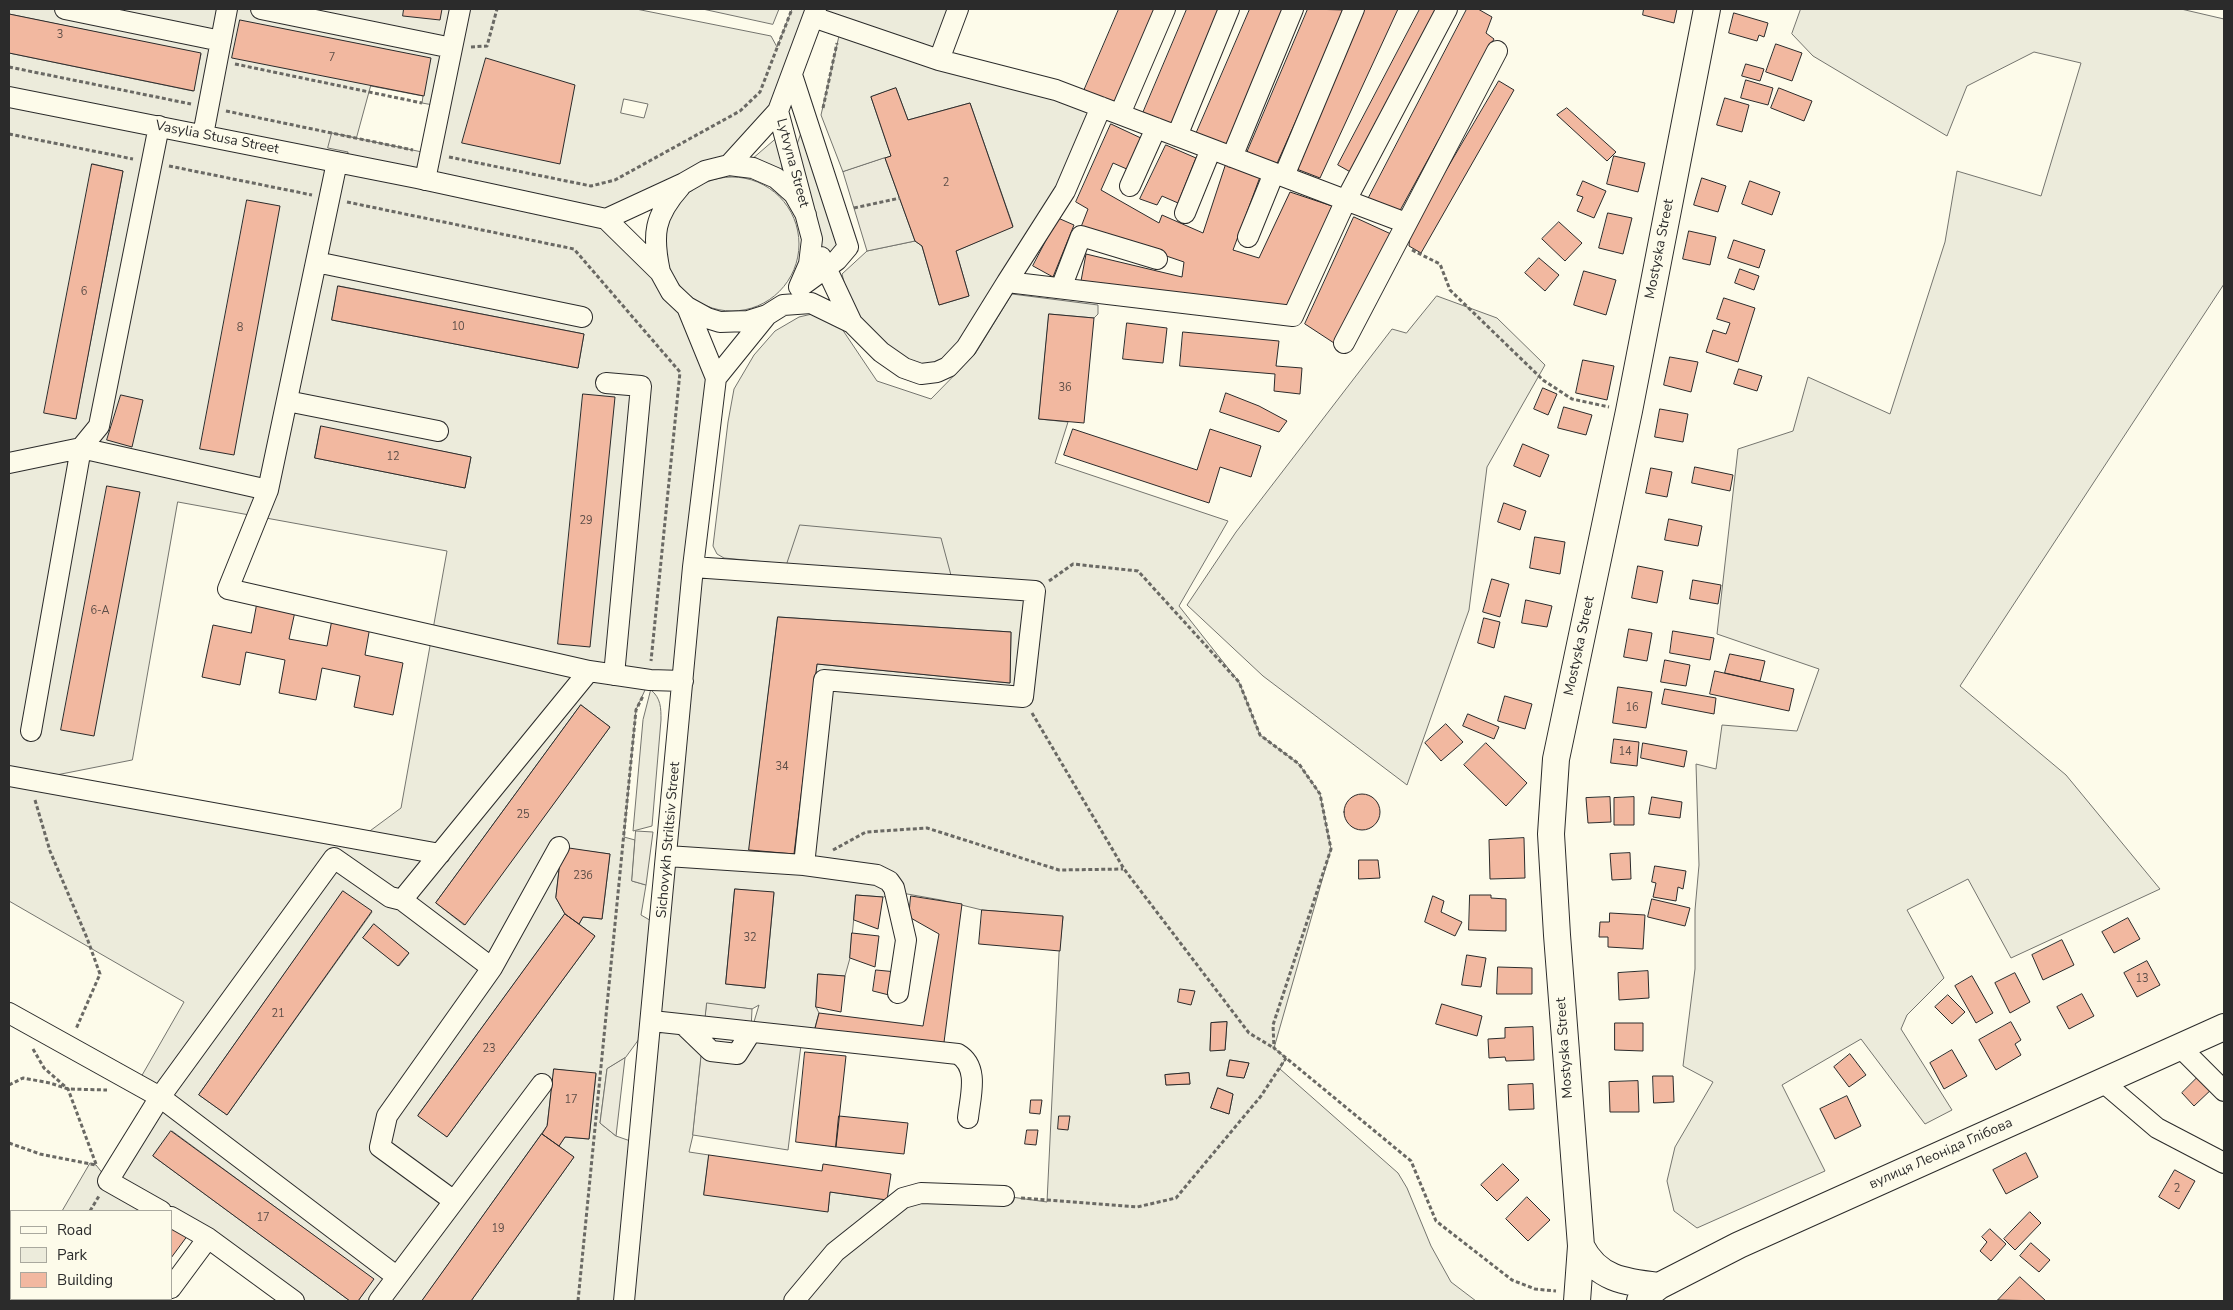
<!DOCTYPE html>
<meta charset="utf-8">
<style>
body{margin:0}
#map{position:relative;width:2233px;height:1310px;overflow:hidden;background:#fdfbea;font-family:"Nunito Sans",sans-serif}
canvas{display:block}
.frame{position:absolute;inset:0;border:10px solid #2b2b2b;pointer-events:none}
.legend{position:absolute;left:10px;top:1210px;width:162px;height:90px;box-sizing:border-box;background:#fdfbea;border:1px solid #a9a89e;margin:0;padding:6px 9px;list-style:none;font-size:15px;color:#2b2b2b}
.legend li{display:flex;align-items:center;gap:10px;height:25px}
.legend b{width:25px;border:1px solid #a9a89e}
</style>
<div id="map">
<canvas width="2233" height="1310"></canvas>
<div class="frame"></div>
<ul class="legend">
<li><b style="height:6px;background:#fdfbea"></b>Road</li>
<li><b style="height:14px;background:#ecebdb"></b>Park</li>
<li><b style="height:14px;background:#f2b8a0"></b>Building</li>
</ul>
</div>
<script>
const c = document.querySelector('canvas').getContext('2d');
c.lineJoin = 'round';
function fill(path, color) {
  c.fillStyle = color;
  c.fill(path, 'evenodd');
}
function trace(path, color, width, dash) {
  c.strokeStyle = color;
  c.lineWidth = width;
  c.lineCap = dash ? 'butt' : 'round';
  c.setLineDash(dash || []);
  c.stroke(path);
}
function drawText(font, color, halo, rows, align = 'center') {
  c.font = font + ' "Nunito Sans",sans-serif';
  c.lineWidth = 4;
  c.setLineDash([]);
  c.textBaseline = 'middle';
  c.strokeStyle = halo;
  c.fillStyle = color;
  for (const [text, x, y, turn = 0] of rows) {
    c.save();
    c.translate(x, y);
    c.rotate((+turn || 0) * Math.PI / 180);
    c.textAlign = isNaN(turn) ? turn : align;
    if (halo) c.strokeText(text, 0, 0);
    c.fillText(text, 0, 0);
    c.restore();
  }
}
const green = new Path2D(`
 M9,9H636L771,36L777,47L792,9H958L939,60L1101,107L1065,191L948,367L921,374L853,317L842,274L867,251L915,241L922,246L939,305L969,296L956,251L1013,226L970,103L908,120L896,88L871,97L891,156L843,172L821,115L841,27L814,17L778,111L729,165L607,219L660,272L716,378L696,567L787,564L724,558L717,554L713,546L728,422L734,389L754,355L775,331L799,317L812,314L840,326L877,381L931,399L975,354L1012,294L1098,305V314L1094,318L1049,314L1039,419L1068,422L1055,463L1228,521L1179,606L1239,682L1260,735L1299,764L1320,794L1331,849L1274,1048L1286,1058L1280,1069L1398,1173L1407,1188L1431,1246L1451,1282L1476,1301H794L830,1256L783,1301H471L574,1157L559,1146L565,1137L589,1139L596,1074L554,1069L547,1126L422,1301H358L373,1279L172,1131L153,1156L350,1301H294L171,1211H62L90,1163L96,1165L108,1180L160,1097L137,1084L184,1002L9,901V53L193,91L201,54L9,14ZM371,86L423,96L422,103L439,106L417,178L348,164V152L331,133L356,138ZM624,99L648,104L644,118L621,113ZM93,164L123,171L76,418ZM339,286L584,334L578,368L332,320ZM321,427L471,457L465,488L315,458ZM178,502L447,551L401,808L359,839L31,780L132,760ZM778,617L1011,632L1010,683L817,664L794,854L750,850ZM650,680L683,682L660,926L641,915L646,885L632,881L635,840L624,837L636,710ZM581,705L610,727L464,925L436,903ZM562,848L610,854L602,919L583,917L579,924L595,936L447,1137L418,1115L565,914L556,898ZM735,889L774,893L765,988L726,984ZM343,892L372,912L227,1115L199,1095ZM896,892L941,900L982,910L1063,917L1059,953L1047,1202L1004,1196L887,1200L830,1192L828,1211L704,1194L709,1155L689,1152L693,1135L707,1004L752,1009L759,1005L751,1032L812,1038L819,1013L816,1007L818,974L845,976L850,958L856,895L883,897ZM374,925L409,953L399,966L363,938ZM1227,1022L1225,1050H1210L1211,1023ZM651,1023L639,1144L616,1136L600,1123L607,1069L625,1058ZM1230,1060L1249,1063L1244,1078L1227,1075ZM1189,1073L1190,1084L1166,1085L1165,1075ZM1218,1088L1233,1094L1229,1114L1211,1108Z
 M703,9H779L773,24Z
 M1801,9H2181L2224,19V284L1960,686L2066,775L2160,889L2011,958L1968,879L1907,910L1944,978L1907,1015L1901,1029L1952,1110L1925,1124L1861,1039L1782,1085L1825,1171L1697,1228L1674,1211L1667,1181L1675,1147L1713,1082L1683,1066L1695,969V910L1699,865L1696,764L1716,769L1722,725L1797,731L1819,669L1717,634L1738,449L1793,431L1808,377L1890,414L1945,242L1957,171L2041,196L2081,63L2034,52L1967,86L1947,136L1813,56L1792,34Z
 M801,134L806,135L841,245L835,257L823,256L797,145Z
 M777,138L780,139L783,179L748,163Z
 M665 244a67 67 0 1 1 134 0a67 67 0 1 1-134 0Z
 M1437,296L1497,318L1545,365L1487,467L1469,610L1407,785L1263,676L1187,605L1236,532L1392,329L1406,333Z
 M651,690C661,698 661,708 661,720L652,826L633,831L643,720Z`);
fill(green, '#ecebdb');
trace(green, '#74746e', 1);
const parking = new Path2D(`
 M332,133L422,152L417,178L348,164V152L328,148Z
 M885,158L915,241L867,251L843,172Z
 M800,525L941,538L952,579L787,564Z
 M636,831L653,832L646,885L632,881Z
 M707,1003L752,1009L751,1031L802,1037L788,1150L693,1135Z
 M625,1058L616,1136L600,1123L607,1069Z`);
fill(parking, '#eceadb');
trace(parking, '#74746e', 1);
const building = new Path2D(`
 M404,9H442L440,20L403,16Z
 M1119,9H1155L1113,105L1083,93Z
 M1187,9H1223L1172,125L1143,113Z
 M1250,9H1287L1224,150L1196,134Z
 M1308,9L1345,10L1275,168L1246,155Z
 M1359,9H1398L1320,178L1294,168Z
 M1420,9H1440L1354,174L1338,165Z
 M1467,9H1478L1492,17L1486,33L1494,39L1397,216L1366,203Z
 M1644,9H1677L1674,23L1643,15Z
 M1734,13L1768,23L1764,37L1759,35L1757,41L1729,33Z
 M9,14L201,53L194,91L9,53Z
 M240,20L431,58L424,96L232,58Z
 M1776,44L1802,53L1792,81L1766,72Z
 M486,58L575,85L560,164L462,143Z
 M1746,64L1764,69L1760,81L1742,76Z
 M1746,80L1773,88L1768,105L1741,98Z
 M1499,81L1514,90L1421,253L1409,246L1410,232Z
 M896,88L908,120L970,103L1013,227L956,251L969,296L939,305L922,246L915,241L885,158L891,156L871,97Z
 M1779,88L1812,101L1804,121L1771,108Z
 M1725,98L1749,105L1742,132L1717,125Z
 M1567,108L1616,152L1607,161L1557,115Z
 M1111,124L1143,139L1129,170L1113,163L1101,190L1159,223L1162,215L1203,233L1226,163L1260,177L1233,250L1259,258L1290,192L1332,206L1291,312L1081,281L1086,254L1182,277L1184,262L1081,227L1088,209L1076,202Z
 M1166,145L1196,158L1178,203L1162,196L1157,205L1140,199Z
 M1614,156L1645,163L1638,192L1607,184Z
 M92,164L123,171L76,419L44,413Z
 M1702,178L1726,186L1718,212L1694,205Z
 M1583,181L1606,191L1594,218L1577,211L1583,197L1577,195Z
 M1750,181L1780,192L1772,215L1742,204Z
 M247,200L280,206L234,455L200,449Z
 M1608,213L1632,218L1623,254L1599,248Z
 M1354,217L1391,234L1334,343L1305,324Z
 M1058,218L1074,225L1053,277L1033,266Z
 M1559,222L1582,243L1565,261L1542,239Z
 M1689,231L1716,237L1710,265L1683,259Z
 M1734,240L1765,250L1759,268L1728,258Z
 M1539,258L1559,275L1545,291L1525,273Z
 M1740,269L1759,276L1754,290L1735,283Z
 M1584,271L1616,280L1606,315L1574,305Z
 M338,286L584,334L578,368L332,320Z
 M1724,298L1755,308L1738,362L1706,352L1713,330L1726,334L1730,323L1717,319Z
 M1049,314L1094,318L1084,423L1039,419Z
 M1127,323L1167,328L1163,363L1123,359Z
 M1183,332L1279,341L1276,366L1302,368L1300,394L1274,391L1275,374L1180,366Z
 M1670,357L1698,362L1691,392L1664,385Z
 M1583,360L1614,366L1607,400L1576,393Z
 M1739,369L1762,376L1757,391L1734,384Z
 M1543,388L1557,394L1548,415L1534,409Z
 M1226,393L1259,406L1287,421L1279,432L1220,412Z
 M583,394L615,397L590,647L558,644Z
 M121,395L143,400L132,447L107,440Z
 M1564,407L1592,415L1586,435L1558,428Z
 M1660,409L1688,414L1683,442L1655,437Z
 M321,426L471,457L465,488L315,458Z
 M1073,429L1197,470L1210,429L1261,446L1251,477L1220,467L1209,503L1064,455Z
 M1523,444L1549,455L1540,477L1514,466Z
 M1695,467L1733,475L1730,491L1692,483Z
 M1651,468L1672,472L1667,497L1646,493Z
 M107,486L140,492L94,736L61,730Z
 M1504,503L1526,511L1520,530L1498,522Z
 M1669,519L1702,526L1698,546L1665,540Z
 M1535,537L1565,542L1560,574L1530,568Z
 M1638,566L1663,571L1657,603L1632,598Z
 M1492,579L1509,584L1500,617L1483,612Z
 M1693,580L1721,585L1718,604L1690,599Z
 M258,599L296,607L289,639L327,646L333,614L371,621L365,655L403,663L393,715L354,707L360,676L322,668L316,700L279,693L285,660L246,652L240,685L202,677L213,625L251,633Z
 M1526,600L1552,606L1547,627L1522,623Z
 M778,617L1011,632L1010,683L817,664L794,854L749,850Z
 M1484,618L1500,622L1494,648L1478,643Z
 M1629,629L1652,633L1647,661L1624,657Z
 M1673,631L1714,638L1710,660L1670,653Z
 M1730,654L1765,661L1760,681L1725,673Z
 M1665,660L1690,665L1686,686L1661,682Z
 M1715,671L1794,689L1789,711L1710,694Z
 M1618,687L1652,692L1646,728L1613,723Z
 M1665,689L1716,698L1714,714L1662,704Z
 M1505,696L1532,704L1525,729L1498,721Z
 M581,705L610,727L465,925L436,903Z
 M1468,714L1499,727L1494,739L1463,726Z
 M1446,724L1463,742L1441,761L1425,743Z
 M1614,739L1639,742L1637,766L1611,763Z
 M1486,743L1527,783L1506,806L1464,765Z
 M1643,743L1687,751L1684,767L1641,758Z
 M1344 812a18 18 0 1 1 36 0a18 18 0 1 1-36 0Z
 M1610,797L1611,822L1588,823L1586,798Z
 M1634,797V825H1614V798Z
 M1652,797L1682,802L1680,818L1649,814Z
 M1524,838L1525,878L1490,879L1489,840Z
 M562,847L610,854L602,919L583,917L579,924L565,914L556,898Z
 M1630,853L1631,879L1612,880L1610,854Z
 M1359,860H1378L1380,878L1359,879Z
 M1655,866L1686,871L1683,889L1678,887L1676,901L1653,897L1656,883L1652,882Z
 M735,889L774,892L765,988L726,984Z
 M343,891L372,911L227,1115L199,1095Z
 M856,895L883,897L878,929L854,920Z
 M1470,895H1491V898L1506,899V931L1469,930Z
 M911,896L962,904L943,1050L813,1036L819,1013L923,1026L939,934L909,917Z
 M1433,896L1444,901L1441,912L1462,922L1455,936L1425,922Z
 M1652,899L1690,908L1685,926L1648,917Z
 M982,910L1063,916L1060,951L979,944Z
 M1610,913L1645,915L1643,949L1608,947V937H1599L1600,922H1609Z
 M565,914L595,936L447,1137L418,1116Z
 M2128,918L2140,939L2114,953L2102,932Z
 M374,924L409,953L398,966L363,938Z
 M852,933L879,936L875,967L850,958Z
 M2062,940L2074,965L2043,980L2032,955Z
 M1467,955L1486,958L1481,987L1462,985Z
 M2147,961L2160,985L2137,997L2124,973Z
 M1498,967L1532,968V994H1497Z
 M876,970L897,972L893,996L873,991Z
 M1648,971L1649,998L1619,1000L1618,973Z
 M2015,973L2030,1002L2010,1013L1995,983Z
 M818,974L845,976L841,1012L816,1007Z
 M1972,976L1993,1013L1976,1023L1955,986Z
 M1180,989L1195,991L1191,1005L1178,1002Z
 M2082,994L2094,1016L2069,1029L2057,1007Z
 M1948,995L1965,1012L1952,1024L1935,1007Z
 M1442,1004L1482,1016L1477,1036L1436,1024Z
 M1227,1022L1225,1050L1210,1051L1211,1023Z
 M2011,1022L2021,1040L2015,1044L2021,1055L1996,1070L1979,1040Z
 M1615,1023H1643V1051L1615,1050Z
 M1533,1027L1534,1060L1506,1061L1505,1057L1489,1058L1488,1039L1505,1038V1028Z
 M1952,1050L1967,1076L1944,1089L1930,1063Z
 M805,1052L846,1056L836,1147L796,1142Z
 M1850,1054L1866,1075L1849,1087L1834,1067Z
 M1230,1060L1249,1063L1244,1078L1227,1076Z
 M554,1069L596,1073L589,1139L565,1137L559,1146L542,1134L547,1126Z
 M1189,1073L1190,1084L1166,1085L1165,1075Z
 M2202,1073L2215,1086L2194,1106L2182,1093Z
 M1653,1076H1673L1674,1102L1654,1103Z
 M1638,1081L1639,1112H1610L1609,1082Z
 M1533,1084L1534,1109L1509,1110L1508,1085Z
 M1218,1088L1233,1094L1229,1114L1211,1108Z
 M1847,1096L1861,1126L1835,1139L1820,1109Z
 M1031,1100H1042L1040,1114L1030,1113Z
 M839,1116L908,1123L904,1154L836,1147Z
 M1059,1116H1070L1068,1130L1058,1129Z
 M1027,1130H1038L1036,1145L1025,1144Z
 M171,1131L374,1279L358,1301H350L153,1156Z
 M542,1134L574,1157L471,1301H422Z
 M2026,1153L2038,1177L2006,1194L1993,1170Z
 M709,1155L822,1171L823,1164L891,1174L887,1200L830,1192L828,1212L704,1195Z
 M1503,1164L1519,1180L1497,1201L1481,1185Z
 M2175,1170L2195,1181L2179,1209L2159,1197Z
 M1527,1197L1550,1220L1528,1241L1506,1219Z
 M2030,1212L2041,1223L2015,1250L2004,1239Z
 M171,1224L188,1235L171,1258Z
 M1990,1229L2006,1244L1991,1261L1980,1251L1987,1242L1982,1237Z
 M2031,1243L2050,1260L2039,1272L2020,1256Z
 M2020,1277L2046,1301L1998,1300Z
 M99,1299H142L140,1301H97Z`);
fill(building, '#f2b8a0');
trace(building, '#2b2b2b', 1);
const minor = new Path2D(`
 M65,9L221,41
 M261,9L452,48
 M813,17L939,60L1056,90L1406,223
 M939,60L958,9
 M792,75L848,247L837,260L800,287
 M9,97L417,178L606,219L660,272L671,292L687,307L707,318L720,322L748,321L767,315L783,305L811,303L852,323L881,352L904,368L921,374L937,372L948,367L966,348L1007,282L1293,316L1346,200L1447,9
 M778,111L812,239L809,264L799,287
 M1120,114L1165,9
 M203,135L227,9
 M1177,136L1229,9
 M1232,157L1293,9
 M729,165L778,111L816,9
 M1284,176L1354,9
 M425,180L460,9
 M1130,186L1156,128
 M1185,213L1211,149
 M606,219L684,183L705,171L729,165L753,168L776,178L794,194L806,215
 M1248,237L1274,173
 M821,257L852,323
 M316,262L582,317
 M660,272C652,235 654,216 680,187
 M1007,282L1065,191L1101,107
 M1061,288L1081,236L1157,259
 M1344,343L1497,51
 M716,378L767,315
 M606,383L641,386L614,675
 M287,401L438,431
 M9,463L81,448L268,490L337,162
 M268,490L228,589L589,671
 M31,731L81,448L99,426L159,126
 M9,776L440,854
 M667,856L804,865L824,680L1023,697L1035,591L693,567
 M804,865L877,875L889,881L894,888L906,940L898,993
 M402,900L589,671L650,680L683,681
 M492,968L559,847
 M9,1013L160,1097L108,1181L161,1211
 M652,1021L958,1054C980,1067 970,1097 968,1118
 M684,1025L711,1051L737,1054L751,1032
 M2179,1046L2224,1091
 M2103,1082L2157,1128L2224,1163
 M171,1217L208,1238L294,1301
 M396,1276L160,1097L334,858L390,897L402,900L492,968L387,1116L380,1147L454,1201
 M171,1288L208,1238
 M379,1301L542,1084
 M624,1301L693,567L716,378L687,307
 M794,1301L835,1252L903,1198L921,1193L1004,1196`);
const major = new Path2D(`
 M1581,1246C1597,1279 1625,1282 1659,1286
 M1577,1301L1581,1246L1557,935L1551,834L1556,759L1629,411L1707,9
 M1640,1301L1659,1286L1739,1245L2224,1027`);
trace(minor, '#2b2b2b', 22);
trace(major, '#2b2b2b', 28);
trace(new Path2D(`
 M471,47L487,46L497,9
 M235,64L422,103
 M9,67L191,104
 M823,108L837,43
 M226,111L413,150
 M9,134L133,159
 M449,157L591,186L615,180L740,111L760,92L792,9
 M169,166L312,195
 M347,202L574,249L680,372L651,661
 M854,208L900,198
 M1412,250L1440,264L1450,290L1543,380L1572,399L1609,407
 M1049,581L1073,564L1138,571L1239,682L1260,735L1299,764L1320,794L1331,849L1273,1025L1274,1048L1411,1161L1436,1221L1512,1280L1535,1289L1556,1291
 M1032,713L1124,869L1249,1033L1274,1048
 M35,800L50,851L87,938L100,974L76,1029
 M833,850L866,832L927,828L1059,870L1123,869
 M33,1049L44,1068L68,1089L96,1164
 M9,1085L23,1078L50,1083L68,1089L107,1090
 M9,1143L40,1154L96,1165
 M1021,1198L1137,1207L1176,1198L1261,1096L1286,1058
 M90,1211L99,1196
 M36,1301L38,1299
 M578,1301L636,710L643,696`), '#6a6964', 3, [4, 2.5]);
trace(minor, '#fdfbea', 20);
trace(major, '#fdfbea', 26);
drawText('11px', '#5d4e48', null, [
 ["3",60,35],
 ["7",332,58],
 ["2",946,183],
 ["6",84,292],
 ["10",458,327],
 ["8",240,328],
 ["36",1065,388],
 ["12",393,457],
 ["29",586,521],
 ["6-А",100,611],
 ["16",1632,708],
 ["14",1625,752],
 ["34",782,767],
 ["25",523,815],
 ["23б",583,876],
 ["32",750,938],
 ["13",2142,979],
 ["21",278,1014],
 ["23",489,1049],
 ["17",571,1100],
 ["2",2177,1189],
 ["17",263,1218],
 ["19",498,1229]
]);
drawText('14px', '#2b2b2b', '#fdfbea', [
 ["Vasylia Stusa Street",217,138,11],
 ["Lytvyna Street",792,163,75],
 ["Mostyska Street",1660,249,-79],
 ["Mostyska Street",1580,646,-78],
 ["Sichovykh Striltsiv Street",669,840,-85],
 ["Mostyska Street",1565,1048,-94],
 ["вулиця Леоніда Глібова",1941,1154,-24]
]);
</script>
